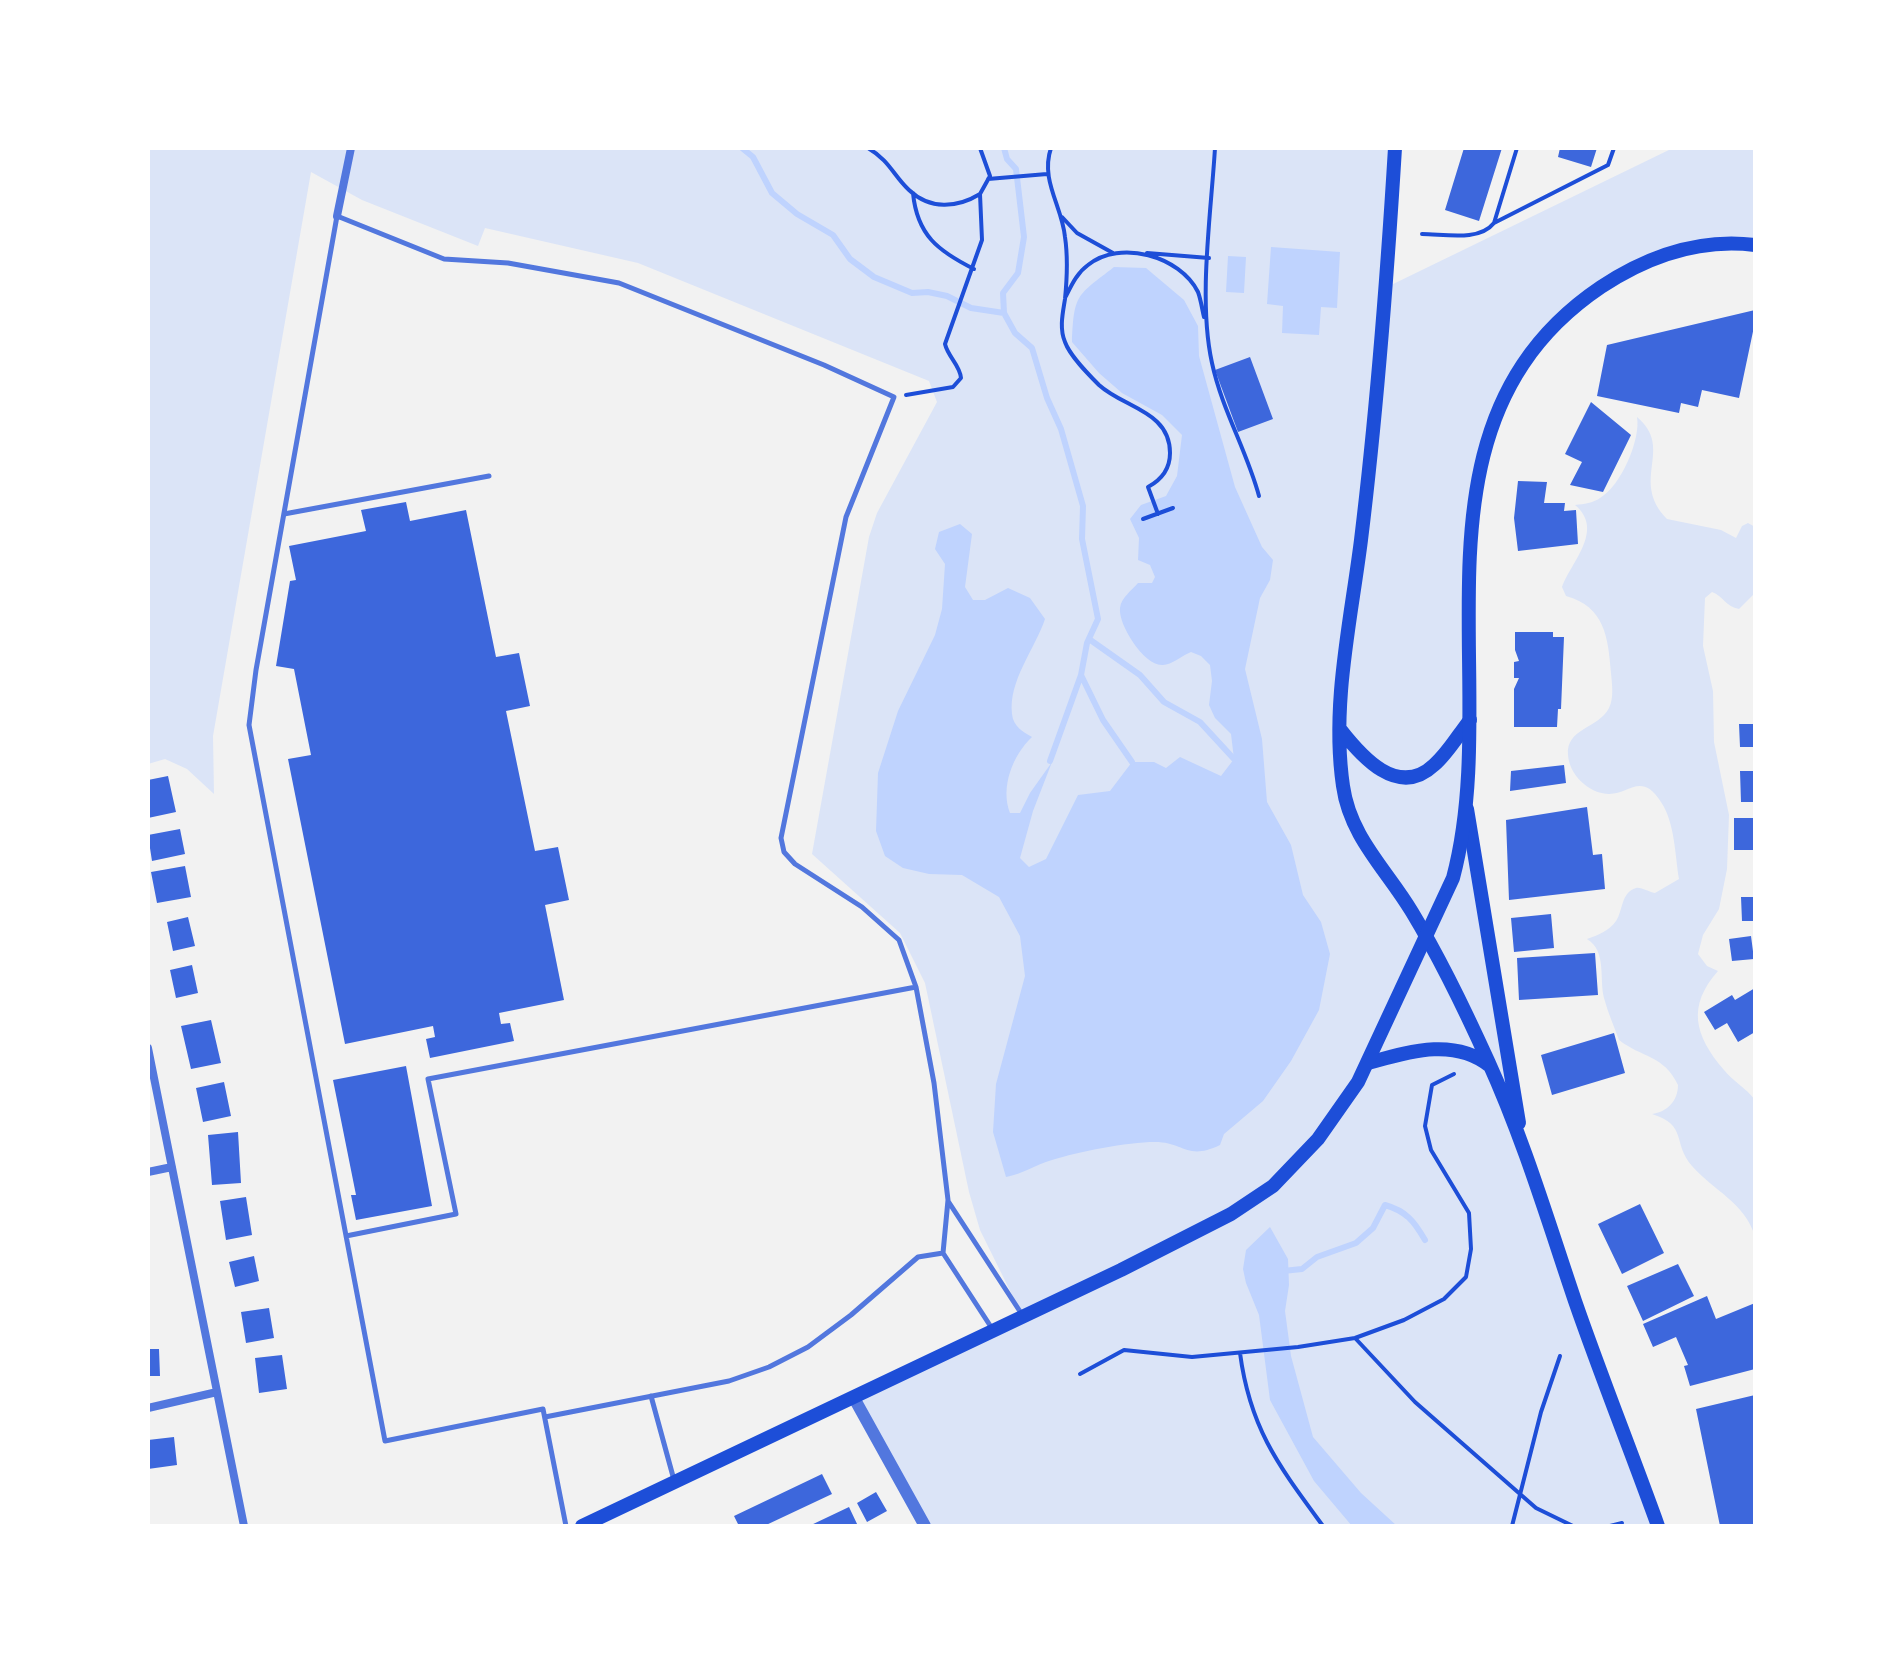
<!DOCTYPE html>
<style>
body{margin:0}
#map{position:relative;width:1903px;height:1674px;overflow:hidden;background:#f2f2f2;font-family:Lato,sans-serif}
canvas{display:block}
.frame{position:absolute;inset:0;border:150px solid #fff;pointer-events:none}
</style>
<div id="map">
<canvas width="1903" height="1674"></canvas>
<div class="frame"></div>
</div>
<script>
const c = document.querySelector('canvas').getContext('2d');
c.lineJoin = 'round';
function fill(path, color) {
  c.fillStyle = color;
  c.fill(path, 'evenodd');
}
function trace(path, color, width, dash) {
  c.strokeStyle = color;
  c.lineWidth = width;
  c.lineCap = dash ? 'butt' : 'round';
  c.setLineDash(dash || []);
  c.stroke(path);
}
fill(new Path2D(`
 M148,148H1395L1387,287L1673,148H1755V245L1665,253L1586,297L1510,386L1472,511L1467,809L1524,1155L1658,1526H925L855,1399L1023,1317L980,1230L969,1192L925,983L900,933L812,854L869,537L877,513L937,402L929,381L638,263L485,228L478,246L362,200L311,172L213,736L214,794L187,769L165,759L148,764Z
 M1637,417C1675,449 1629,480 1667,519L1721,530L1736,538L1742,526L1748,523L1755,527V593L1739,609C1726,607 1723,596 1712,592L1705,598L1703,646L1713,691L1714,742L1729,815L1727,869L1719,909L1703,935L1698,954L1707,966L1718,971C1687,1006 1694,1035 1724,1070C1733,1081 1746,1088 1755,1100V1236C1744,1202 1714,1191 1692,1166C1672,1143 1688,1125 1652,1114C1667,1112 1678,1101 1678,1085C1664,1055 1642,1058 1619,1040C1614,1026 1608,1013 1604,998C1599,979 1607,951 1587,939C1598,935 1609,931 1616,921C1623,911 1621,892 1636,888C1642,887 1648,892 1655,893L1679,879C1675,855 1675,823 1661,802C1641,771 1629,795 1608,794C1588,793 1569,774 1568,755C1566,728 1598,729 1609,708C1614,698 1612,684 1611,673C1608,637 1605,607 1566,596L1562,587C1571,562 1605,530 1575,505C1584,504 1593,503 1600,498C1621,486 1641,439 1637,417Z`), '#dbe4f7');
fill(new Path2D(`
 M1271,247L1340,252L1337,308L1321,307L1319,335L1282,333L1283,306L1267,304Z
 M1228,256L1246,257L1244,293L1226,292Z
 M1114,267L1146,268L1184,300L1198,326L1199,356L1235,487L1262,547L1273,560L1270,580L1260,598L1245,669L1262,739L1267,802L1291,845L1303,895L1321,922L1330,954L1319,1010L1291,1061L1263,1101L1224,1134L1220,1145C1187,1161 1184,1142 1155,1142C1127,1142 1078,1152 1052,1160C1035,1165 1023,1174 1006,1177L993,1132L996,1084L1025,976L1020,936L999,897L962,875L929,874L903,868L885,856L876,831L878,773L898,711L935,635L942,609L945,564L935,549L939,532L960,524L972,534L965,587L973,600H985L1008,588L1030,598L1045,619C1035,649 1008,681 1012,714C1013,726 1023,732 1032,737C1013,755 1000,787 1010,813H1020L1030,793L1052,762L1033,811L1020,858L1029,867L1046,859L1078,795L1110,791L1132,762H1154L1166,768L1180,757L1221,776L1234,759L1231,734L1215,718L1209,705L1212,681L1210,665L1201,656L1191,652C1183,655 1171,665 1163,665C1145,667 1118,625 1120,608C1121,598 1132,590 1138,583H1152L1155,577L1150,565L1138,560L1139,538L1130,519L1141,505L1166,496L1177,476L1182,435L1162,415L1122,393L1099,373L1072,342C1074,293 1077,296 1114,267Z
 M1270,1227L1288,1259L1289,1285L1285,1311L1291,1356L1313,1437L1361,1493L1397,1526H1352L1314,1481L1270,1400L1259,1315L1246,1283L1243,1269L1246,1250Z`), '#bfd3fe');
trace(new Path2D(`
 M742,148L753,157L772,193L797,214L833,235L850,259L874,277L912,293L928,292L947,296L971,308L1004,313
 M1004,148L1007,159L1016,169L1024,237L1018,273L1003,293L1004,313L1015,333L1032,348L1047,398L1061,429L1083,506L1082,539L1098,619L1087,643L1081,675L1103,720L1132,762
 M1089,639L1140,675L1164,702L1200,722L1234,759
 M1050,761L1081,675
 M1283,1271L1302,1269L1317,1257L1356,1243L1373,1228L1385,1205C1406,1211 1414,1221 1425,1240`), '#bfd3fe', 6);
fill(new Path2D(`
 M1464,148H1502L1479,221L1445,210Z
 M1560,148H1597L1591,167L1558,157Z
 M1755,310V322L1739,398L1702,390L1698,407L1681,403L1679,413L1597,396L1607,345Z
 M1250,357L1273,419L1238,432L1215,370Z
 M1591,402L1631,435L1603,492L1570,485L1582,462L1565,454Z
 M1518,481L1547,482L1544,503H1565L1564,511L1576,510L1578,544L1518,551L1514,518Z
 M406,502L410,521L466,510L496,657L519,653L530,706L506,711L535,851L558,847L569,900L545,905L564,1000L499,1013L501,1024L510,1023L514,1041L430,1058L426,1039L435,1037L433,1026L345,1044L288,759L311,755L294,669L276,666L290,581L296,580L289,546L366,531L361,510Z
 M1515,632H1553V637H1564L1561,709H1558L1557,727H1514V689L1519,678H1514V662L1519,661L1515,650Z
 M1739,724H1755V747H1740Z
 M1564,765L1566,783L1510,791L1511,771Z
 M1740,771H1755V802H1741Z
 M168,776L176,812L148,818V780Z
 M1587,807L1593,855L1602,854L1605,889L1509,900L1506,820Z
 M1734,818H1755V850H1734Z
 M180,829L185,854L152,861L148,835Z
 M185,866L191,897L157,903L151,872Z
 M1741,897H1755V921H1742Z
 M1551,914L1554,948L1514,952L1511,918Z
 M188,917L195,946L173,951L167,922Z
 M1751,936L1754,959L1732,961L1729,939Z
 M1595,953L1598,995L1519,1000L1517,958Z
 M192,965L198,993L176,998L170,970Z
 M1755,988V1032L1738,1042L1727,1023L1715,1030L1704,1012L1732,995L1735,1000Z
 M211,1020L221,1063L191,1069L181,1026Z
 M1614,1033L1625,1073L1552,1095L1541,1055Z
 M406,1066L432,1206L356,1220L351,1195H356L333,1080Z
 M224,1082L231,1116L203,1122L196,1088Z
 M238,1132L241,1183L212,1185L208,1135Z
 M246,1197L252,1235L226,1240L220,1201Z
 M1640,1204L1664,1253L1622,1274L1598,1224Z
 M254,1256L259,1281L235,1287L229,1262Z
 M1678,1264L1694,1296L1643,1321L1627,1286Z
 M1707,1296L1716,1319L1755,1303V1369L1690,1386L1684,1366L1688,1365L1676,1337L1653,1347L1643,1324Z
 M269,1308L274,1338L246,1343L241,1312Z
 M148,1349H159L160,1376H148Z
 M282,1355L287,1389L259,1393L255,1358Z
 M1755,1395V1526H1720L1696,1409Z
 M174,1437L177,1465L148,1469V1440Z
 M822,1474L832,1494L764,1526H739L734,1516Z
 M876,1492L887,1511L867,1522L857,1503Z
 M849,1507L858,1526H809Z`), '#3d67dc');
trace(new Path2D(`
 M868,148C890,161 893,175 909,190C930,210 957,208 980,194
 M1051,148C1040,180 1062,206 1065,237C1068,257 1067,279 1065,299C1063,312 1059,328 1065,342C1070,356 1088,374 1099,385C1124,408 1170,411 1170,453C1170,469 1161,480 1148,487L1158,514
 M1215,148C1211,214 1198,300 1212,363C1222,410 1247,451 1259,496
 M988,179L1047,174
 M913,193C917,235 938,251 974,269
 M1062,217L1077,233L1113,253
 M1494,223L1608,165L1614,148
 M1422,234C1444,234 1479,242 1494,223L1517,148
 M1147,253L1209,258
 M1066,296C1072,284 1077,273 1088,265C1120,239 1180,256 1198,292C1201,300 1202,309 1204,317
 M906,395L953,387L961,378C960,365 948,357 945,344L982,240L980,194L990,176L980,148
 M1143,519L1173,508
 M1355,1338L1415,1402L1536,1508L1573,1526
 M1240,1353C1250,1429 1279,1466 1323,1526
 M1080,1374L1124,1350L1192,1357L1298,1347L1355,1338L1404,1320L1444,1299L1466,1277L1471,1249L1469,1213L1431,1150L1425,1126L1432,1085L1454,1074
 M1512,1526L1541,1412L1560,1356
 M1610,1526L1622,1523`), '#1d4ed8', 4);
trace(new Path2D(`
 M284,514L489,476
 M948,1201L1021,1313
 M346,1236L456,1214L428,1079L916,987
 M651,1396L674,1480
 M545,1417L729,1381L769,1367L808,1347L851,1315L918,1257L943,1253
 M566,1526L543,1409L385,1441L249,725L256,670L337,216L444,259L508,263L619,283L824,365L894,397L846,517L781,838L784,852L795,864L862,907L899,940L916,987L934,1083L948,1200L943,1253L993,1330`), '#5277de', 5);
trace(new Path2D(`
 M337,216L351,148
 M148,1048L244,1526
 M148,1172L172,1167
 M148,1408L217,1392`), '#5277de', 8);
trace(new Path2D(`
 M854,1398L925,1526`), '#5277de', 12);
trace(new Path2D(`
 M1395,148C1387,279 1377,409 1361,540C1351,620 1331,705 1343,786C1350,837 1387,870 1412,912C1441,960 1465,1010 1488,1061C1523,1138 1548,1221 1575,1301C1601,1376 1631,1451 1658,1526
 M1340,729C1361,756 1398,799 1434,765C1448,753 1458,735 1470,720
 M1467,809L1519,1123
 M1368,1063C1408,1052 1454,1037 1490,1066`), '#1d4ed8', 14);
trace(new Path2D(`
 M582,1526L1121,1270L1231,1214L1273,1186L1318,1139L1358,1082L1453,878C1506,680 1395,426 1601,287C1648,256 1699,238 1755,245`), '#1d4ed8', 14);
</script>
